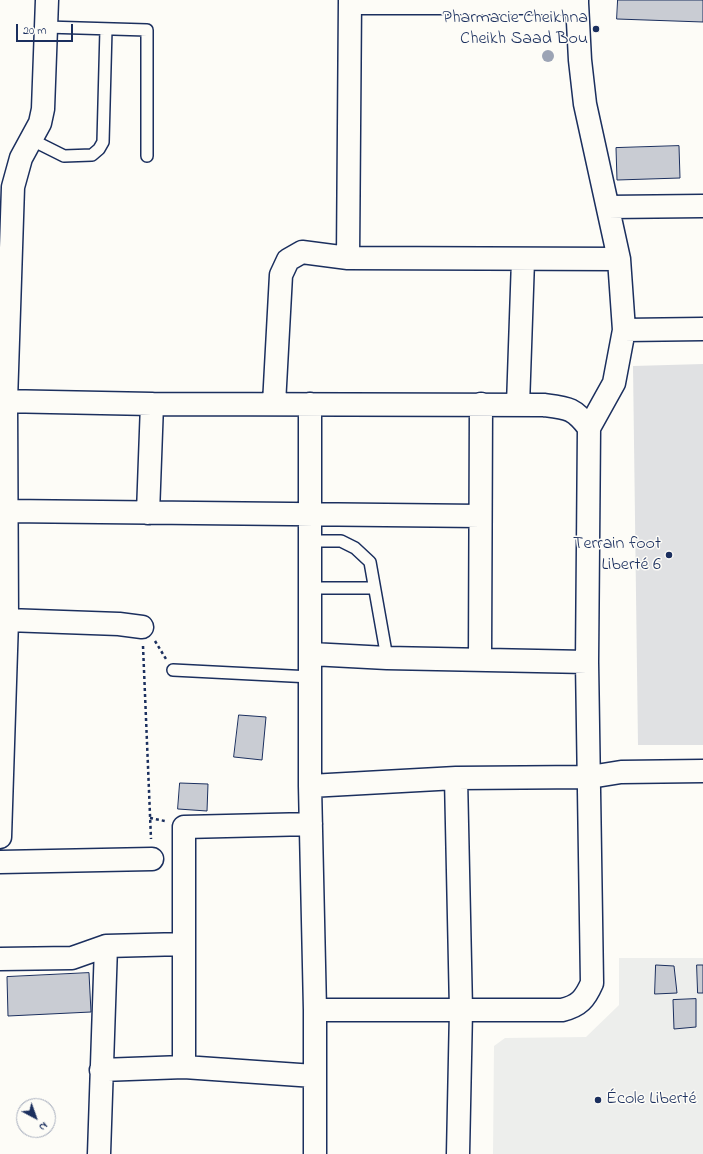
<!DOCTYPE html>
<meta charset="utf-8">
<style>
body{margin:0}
#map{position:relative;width:703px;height:1154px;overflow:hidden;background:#fdfcf7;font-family:"Indie Flower",sans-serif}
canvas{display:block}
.north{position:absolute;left:16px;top:1098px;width:40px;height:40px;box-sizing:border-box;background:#fdfcf7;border:1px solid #a3aaba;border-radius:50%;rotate:139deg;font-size:11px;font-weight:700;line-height:16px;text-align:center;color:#1b2f5e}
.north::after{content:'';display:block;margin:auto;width:14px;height:18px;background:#1b2f5e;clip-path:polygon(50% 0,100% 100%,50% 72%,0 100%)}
.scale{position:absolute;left:16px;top:24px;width:57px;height:18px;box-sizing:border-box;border:2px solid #1b2f5e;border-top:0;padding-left:5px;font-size:12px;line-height:14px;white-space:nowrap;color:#1b2f5e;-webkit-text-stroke:3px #fdfcf7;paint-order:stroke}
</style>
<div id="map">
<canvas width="703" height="1154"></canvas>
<div class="north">N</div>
<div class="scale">20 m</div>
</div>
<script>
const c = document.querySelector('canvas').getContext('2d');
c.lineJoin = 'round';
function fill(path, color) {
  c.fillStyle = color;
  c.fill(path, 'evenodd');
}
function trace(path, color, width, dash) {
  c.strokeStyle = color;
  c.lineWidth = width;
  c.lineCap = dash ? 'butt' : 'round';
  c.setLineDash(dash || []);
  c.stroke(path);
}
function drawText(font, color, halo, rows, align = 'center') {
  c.font = font + ' "Indie Flower",sans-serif';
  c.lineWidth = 3;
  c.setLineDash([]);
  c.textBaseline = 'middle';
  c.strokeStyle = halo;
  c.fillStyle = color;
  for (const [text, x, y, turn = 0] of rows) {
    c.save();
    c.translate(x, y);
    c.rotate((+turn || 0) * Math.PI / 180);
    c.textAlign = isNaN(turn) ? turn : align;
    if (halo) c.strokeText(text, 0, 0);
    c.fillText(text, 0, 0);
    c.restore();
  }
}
fill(new Path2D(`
 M619,958H703V1154H493L494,1046L505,1038L586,1037L619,1005Z`), '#edeeec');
fill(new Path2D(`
 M703,364V745H638L633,366Z`), '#e0e1e3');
const building = new Path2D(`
 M618,0H703V22L617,19Z
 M679,146L680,178L617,180L616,148Z
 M239,715L266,717L262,760L234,757Z
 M180,783L208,784L207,811L178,809Z
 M656,965L674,966L677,993L655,994Z
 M697,965H703V993H698Z
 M89,973L91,1012L8,1016L7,977Z
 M696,999V1027L674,1029L673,1000Z`);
fill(building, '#c9ccd3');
trace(building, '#1b2f5e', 1);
const lane = new Path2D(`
 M46,27L147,30V156
 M32,140L64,156L92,155L99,149L103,142L106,29
 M310,541H341L355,548L370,562L387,658
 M311,588H374
 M173,670L311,677`);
const street = new Path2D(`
 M350,3H577V0
 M577,3L580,60L585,104L619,259L624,330L614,383L589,428
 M608,207L703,206
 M348,258L619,259
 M624,330L703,329
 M0,401L152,404L544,405C568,408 574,408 589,428L587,662L592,983C585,999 579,1006 562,1010H315
 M274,404L281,275L288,260L302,252L348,258L350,0
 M310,404V786L315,1010V1154
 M518,405L523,260
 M6,511L480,516
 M148,513L152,404
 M7,620L119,624L142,627
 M311,654L387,658L587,662
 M480,660L481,404
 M456,778L461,1010L458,1154
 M310,786L456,778L590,777L621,772L703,771
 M0,837L7,620L6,401L13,187L21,158L40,123L43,109L47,0
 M0,862L152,859
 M0,959L72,958L106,946L184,944
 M184,1067V827L311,824
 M101,1070L184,1067L314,1076
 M99,1154L106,946`);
trace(lane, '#1b2f5e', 14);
trace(street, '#1b2f5e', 25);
trace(new Path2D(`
 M155,641L166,659
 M143,646L151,839
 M150,818L165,821`), '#1b2f5e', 2.5, [3, 3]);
trace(lane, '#fdfcf7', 11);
trace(street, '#fdfcf7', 22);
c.fillStyle = '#9ca4b5';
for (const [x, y] of [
 [548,56]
]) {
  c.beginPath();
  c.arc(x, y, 6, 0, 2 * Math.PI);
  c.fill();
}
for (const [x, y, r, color] of [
 [596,29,4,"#1b2f5e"],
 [669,555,4,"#1b2f5e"],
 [598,1100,4,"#1b2f5e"]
]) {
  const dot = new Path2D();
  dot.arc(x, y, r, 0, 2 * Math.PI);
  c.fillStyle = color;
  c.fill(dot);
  trace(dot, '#fdfcf7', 1.5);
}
drawText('18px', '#1b2f5e', '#fdfcf7', [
 ["Pharmacie Cheikhna",588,19],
 ["Cheikh Saad Bou",588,40],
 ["Terrain foot",661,545],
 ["Liberté 6",661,566],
 ["École Liberté",606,1100,"left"]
], 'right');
</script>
